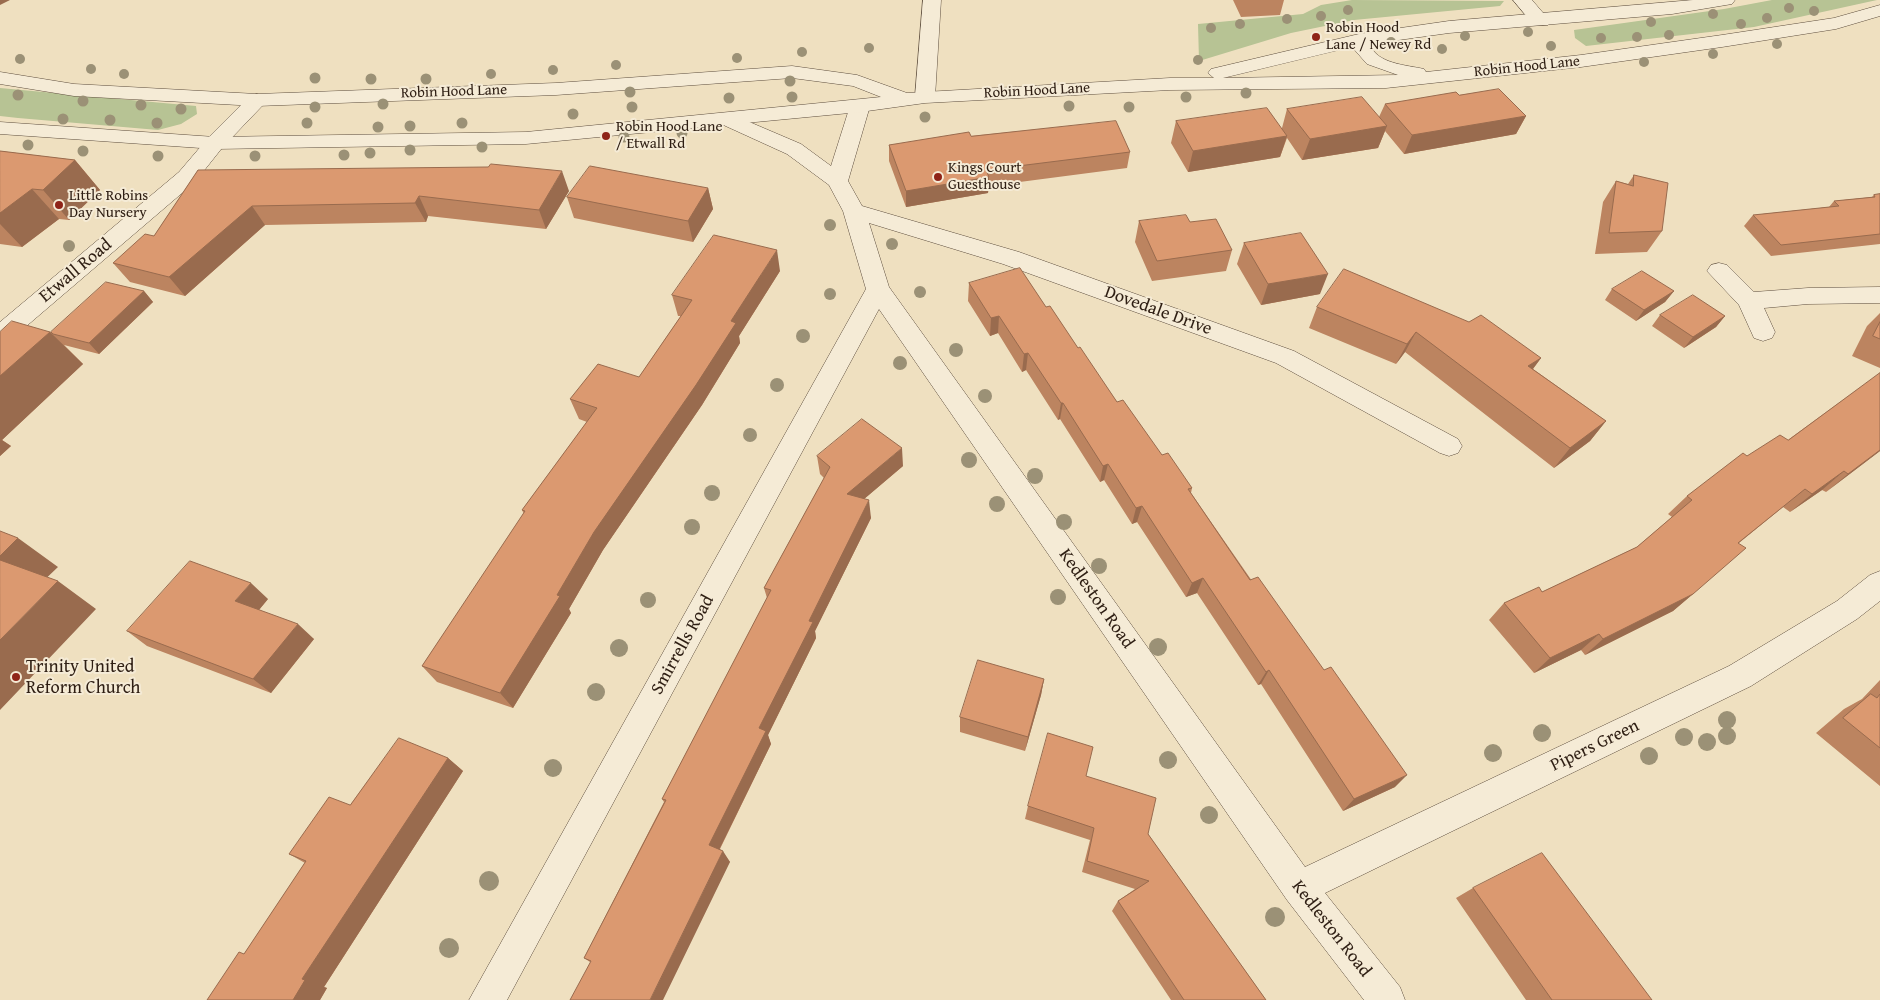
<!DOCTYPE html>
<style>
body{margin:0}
canvas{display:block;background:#efe0c0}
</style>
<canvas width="1880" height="1000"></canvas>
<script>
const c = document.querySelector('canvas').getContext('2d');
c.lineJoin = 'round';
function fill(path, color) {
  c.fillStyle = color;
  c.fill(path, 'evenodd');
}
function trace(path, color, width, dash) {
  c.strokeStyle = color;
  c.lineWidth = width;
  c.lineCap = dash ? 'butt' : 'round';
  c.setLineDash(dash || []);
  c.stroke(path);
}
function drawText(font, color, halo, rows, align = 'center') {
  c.font = font + ' "Gentium Book Plus",serif';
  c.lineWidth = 4;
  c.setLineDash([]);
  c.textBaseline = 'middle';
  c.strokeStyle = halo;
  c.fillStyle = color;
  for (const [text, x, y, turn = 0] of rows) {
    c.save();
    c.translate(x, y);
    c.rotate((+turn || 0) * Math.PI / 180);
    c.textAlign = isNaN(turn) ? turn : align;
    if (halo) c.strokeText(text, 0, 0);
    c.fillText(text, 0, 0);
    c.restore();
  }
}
fill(new Path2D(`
 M1352,0L1504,1L1500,6L1354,20L1291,33L1199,61L1198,24L1303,14L1321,5Z
 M1772,0H1877L1754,27L1586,46L1575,38L1574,30L1724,9Z
 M0,88L196,106L197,114L181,124L158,130L18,118L0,116Z`), '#b7c394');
const minor = new Path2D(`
 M923,0H941L935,97L932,101H918L915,97Z
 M1513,0H1532L1550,21L1548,25H1534Z
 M257,94L264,96L267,100L264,104L222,148L195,182L9,341L0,344V322L179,172L208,138L250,96Z
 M860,100L867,102L870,106L848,181L862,206L1019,252L1294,351L1458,439L1462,446L1458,453L1449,456L1440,453L1276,363L1003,264L869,223L889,287L1305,867L1729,666L1837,601L1870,575L1880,571V601L1857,619L1751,686L1325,893L1400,987L1405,1000H1364L1287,900L879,309L507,1000H469L866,289L843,211L829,185L787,154L719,123L716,119L719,115L726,113L733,115L801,144L831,166L850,106L853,102Z
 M1719,263L1727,265L1754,292L1808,288L1880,287V303L1808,304L1764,308L1775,332L1772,338L1763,341L1754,338L1739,305L1707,271L1711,265Z`);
const tertiary = new Path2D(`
 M1693,0H1735L1732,4L1672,14L1449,33L1370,44C1376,64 1407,65 1424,69L1426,72L1581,55L1722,35L1834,18L1880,5V16L1836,29L1722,47L1581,67L1386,88L1170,90L925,103L860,112L526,144L215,149L0,134V122L215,137L526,132L881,97L853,86L792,78L556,95L257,106L74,96L0,84V72L74,84L257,94L556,83L792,66L857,75L907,93L1170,78H1214L1208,73L1211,69L1359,34L1449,21ZM1352,47L1367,64L1398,75L1223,78Z`);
trace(minor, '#5e4e3e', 1);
trace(tertiary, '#5e4e3e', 1);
fill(minor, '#f5ebd6');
fill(tertiary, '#f5ebd6');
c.fillStyle = '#9b9176';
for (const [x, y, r] of [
 [1789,8,5],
 [1348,10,5],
 [1814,11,5],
 [1713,14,5],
 [1321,16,5],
 [1767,18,5],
 [1287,19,5],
 [1651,22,5],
 [1240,24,5],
 [1741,24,5],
 [1211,28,5],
 [1528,32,5],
 [1669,35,5],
 [1465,36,5],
 [1637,37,5],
 [1601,38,5],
 [1391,42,5],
 [1777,44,5],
 [1551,46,5],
 [869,48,5],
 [1442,49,5],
 [802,52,5],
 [1713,54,5],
 [737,58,5],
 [20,59,5],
 [1198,60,5],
 [1644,62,5],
 [616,65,5],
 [91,69,5],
 [553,70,5],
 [124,74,5],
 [491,74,5],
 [315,78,5.5],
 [371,79,5.5],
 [426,79,5.5],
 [790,81,5.5],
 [630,92,5.5],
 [1246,93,5.5],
 [18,95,5.5],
 [792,97,5.5],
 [1186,97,5.5],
 [729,98,5.5],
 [83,101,5.5],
 [383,104,5.5],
 [141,105,5.5],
 [1069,106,5.5],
 [315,107,5.5],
 [632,107,5.5],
 [1129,107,5.5],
 [181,109,5.5],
 [573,114,5.5],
 [925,117,5.5],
 [63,119,5.5],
 [110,120,5.5],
 [157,123,5.5],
 [307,123,5.5],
 [462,123,5.5],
 [410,126,5.5],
 [378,127,5.5],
 [682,133,5.5],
 [624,137,5.5],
 [28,145,5.5],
 [482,147,5.5],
 [410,150,5.5],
 [83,151,5.5],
 [370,153,5.5],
 [344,155,5.5],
 [158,156,5.5],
 [255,156,5.5],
 [830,225,6],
 [892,244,6],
 [69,246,6],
 [920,292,6],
 [830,294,6],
 [803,336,7],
 [956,350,7],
 [900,363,7],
 [777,385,7],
 [985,396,7],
 [750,435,7],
 [969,460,8],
 [1035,476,8],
 [712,493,8],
 [997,504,8],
 [1064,522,8],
 [692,527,8],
 [1099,566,8],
 [1058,597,8],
 [648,600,8],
 [1158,647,9],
 [619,648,9],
 [596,692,9],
 [1727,720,9],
 [1542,733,9],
 [1727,736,9],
 [1684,737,9],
 [1707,742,9],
 [1493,753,9],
 [1649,756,9],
 [1168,760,9],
 [553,768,9],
 [1209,815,9],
 [489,881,10],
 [1275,917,10],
 [449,948,10]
]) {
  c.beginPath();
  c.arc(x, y, r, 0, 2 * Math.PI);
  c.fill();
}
fill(new Path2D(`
 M1233,0H1284L1280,15L1241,17Z
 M1459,95L1526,116L1516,134L1404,154L1385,131L1378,148L1302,160L1287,138L1280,157L1188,172L1171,143L1176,121L1282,128L1287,109L1379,117L1385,104Z
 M971,136L1130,152L1127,168L989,186L988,193L906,207L889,161V145Z
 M0,151L75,160L100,190L69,220L59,219L22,247L0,244Z
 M198,170L569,191L546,229L428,216L426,222L265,225L185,296L130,282L113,263L154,236Z
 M1634,175L1662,231L1647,252L1595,254L1603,202L1616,181L1628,184Z
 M708,188L713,209L693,242L574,218L567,197Z
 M1880,194V244L1771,256L1744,226L1753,215L1829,207L1834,201L1872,197L1874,195Z
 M1139,221L1190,222L1232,250L1226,271L1152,281L1135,242Z
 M1244,243L1320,294L1261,305L1237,264Z
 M780,271L739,336L740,343L702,405L603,550L569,609L571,613L513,708L437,682L422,666L524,514L522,510L587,422L579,419L570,399L639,377L681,316H678L672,295Z
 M969,283L1046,307L1078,348L1117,402L1162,455L1192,488L1191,493L1395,787L1343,811L1261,684L1258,685L1197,593L1186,597L1137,522L1132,524L1104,480L1100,482L1060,419L1058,420L1026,370L1022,372L998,333L990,336L968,301Z
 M1612,289L1674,291L1665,302L1636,321L1605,300Z
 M144,291L153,302L99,354L64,345L83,364L2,440L11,446L0,456V332H51Z
 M1317,307L1541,358L1533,369L1606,421L1590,441L1554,468L1405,352L1396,364L1309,328Z
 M1880,313V368L1852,356L1867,326Z
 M1660,315L1725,316L1716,327L1684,348L1652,326Z
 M1880,373V451L1826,492L1822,490L1790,512L1783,507L1739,543L1693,594L1673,611L1585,655L1581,650L1534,673L1489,620L1504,603L1542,592L1637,547L1672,517L1668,514L1687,496L1747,456L1788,440Z
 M817,456L903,466L864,499L871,518L815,631L816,638L768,735L771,744L720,849L730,862L590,962L584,958L664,802L662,799L767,598L764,588L824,478L820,474Z
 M268,599L259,610L314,639L271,693L147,646L127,631Z
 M1044,679L1041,695L1025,751L960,732V717Z
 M1880,680V786L1816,733L1844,709L1862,699Z
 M448,758L463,771L324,987L327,988L320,1000H207L244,954L305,863L289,854L350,805Z
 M1086,776L1148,834L1266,1000H1171L1112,911L1118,901L1135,889L1082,872L1090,840L1025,819L1028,806Z
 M1473,888L1652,1000H1526L1456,898Z`), '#bc8460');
fill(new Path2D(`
 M0,0H10L0,5Z
 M1526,116L1516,134L1404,154L1412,135Z
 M1387,126L1378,148L1302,160L1310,139Z
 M1287,136L1280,157L1188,172L1193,151Z
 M75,160L100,190L69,220L43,190Z
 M562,171L569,191L546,229L539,210Z
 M989,177L988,193L906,207V191Z
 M708,188L713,209L693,242L688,221Z
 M32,189L59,219L22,247L0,224V213Z
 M419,196L428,216L426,222L415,203Z
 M252,206L265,225L185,296L169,277Z
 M777,250L780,271L739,336L740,343L702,405L603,550L569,609L571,613L513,708L500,693L557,595L594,532Z
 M1328,274L1320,294L1261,305L1268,284Z
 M144,291L153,302L99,354L89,343Z
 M1674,291L1665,302L1636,321L1644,310Z
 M999,316L998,333L990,336L991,318Z
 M1725,316L1716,327L1684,348L1693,337Z
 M50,332L83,364L2,440L11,446L0,456V376Z
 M1416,332L1405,352L1396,364L1407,344Z
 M1028,353L1026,370L1022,372L1024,354Z
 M1541,358L1526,378L1528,366Z
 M1061,403H1063L1060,419L1058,420Z
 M1606,421L1590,441L1554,468L1570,448Z
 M902,448L903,466L850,511L847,494Z
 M1880,450V451L1826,492L1848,474Z
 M1108,464L1104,480L1100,482L1103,466Z
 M1844,471L1822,490L1790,512L1812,494Z
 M869,500L871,518L815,631L816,638L768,735L771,744L716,856L709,845L759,728L809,621Z
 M1142,506L1137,522L1132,524L1136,508Z
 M18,538L58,567L37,587L0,561V556Z
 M1203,578L1197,593L1186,597L1192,583Z
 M58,581L96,609L0,710V640Z
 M251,583L268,599L253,617L235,601Z
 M1693,594L1673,611L1585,655L1603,639Z
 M298,624L314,639L271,693L253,679Z
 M1599,634L1581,650L1534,673L1550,658Z
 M1269,670L1261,684L1258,685L1266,672Z
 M1044,679L1041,695L1025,751L1028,737Z
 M448,758L463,771L324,987L327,988L320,1000H293L302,979Z
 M1407,775L1395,787L1343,811L1354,799Z
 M723,851L730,862L663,1000H650Z`), '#996b4e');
const building = new Path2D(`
 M1499,89L1526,116L1412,135L1385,104L1456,92L1459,95Z
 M1362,97L1387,126L1310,139L1287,109Z
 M1267,108L1287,136L1193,151L1176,121Z
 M1116,121L1130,152L986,170L989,177L906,191L889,145L969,132L971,136Z
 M0,151L75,160L43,190L32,189L0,213Z
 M491,164L562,171L539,210L419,196L415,203L252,206L169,277L113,263L145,234L154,236L198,170L488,167Z
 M590,166L708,188L688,221L567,197Z
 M1634,175L1668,183L1662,231L1609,233L1616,181L1633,186Z
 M1880,194V234L1781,245L1753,215L1839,206L1834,201L1875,197L1874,195Z
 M1186,215L1190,222L1216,219L1232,250L1157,261L1139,221Z
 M1301,233L1328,274L1268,284L1244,243Z
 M714,235L777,250L731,321L736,323L696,385L594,532L557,595L560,596L500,693L422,666L525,511L522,510L597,408L570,399L598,364L639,377L692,300L672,295Z
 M1020,268L1046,307L1050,306L1078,348L1080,347L1117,402L1123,400L1162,455L1168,453L1192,488L1188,489L1250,580L1258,577L1324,670L1331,667L1407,775L1354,799L1269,670L1266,672L1203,578L1192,583L1142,506L1136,508L1108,464L1103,466L1063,403H1061L1028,353L1024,354L999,316L991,318L969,283Z
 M1344,269L1469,322L1481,315L1541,358L1528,366L1606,421L1570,448L1416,332L1407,344L1317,307Z
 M1642,271L1674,291L1644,310L1612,289Z
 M106,282L144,291L89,343L53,334L51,332Z
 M1693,295L1725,316L1693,337L1660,315Z
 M12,321L50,332L0,376V332Z
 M1880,322V339L1873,336Z
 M1880,373V450L1848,474L1844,471L1812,494L1805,489L1738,543L1746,548L1693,594L1603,639L1599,634L1550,658L1504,603L1539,587L1542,592L1637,547L1692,500L1687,496L1743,453L1747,456L1780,435L1788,440Z
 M862,419L902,448L847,494L869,500L809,621L813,622L759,728L766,731L709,845L723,851L650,1000H570L591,961L584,958L666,800L662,799L771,590L764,588L830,467L817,456Z
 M0,531L18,538L0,556Z
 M0,560L58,581L0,640Z
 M190,561L251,583L235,601L298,624L253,679L127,631Z
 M978,660L1044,679L1028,737L960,717Z
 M1871,694L1877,698L1880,694V748L1843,718Z
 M1048,733L1093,747L1086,776L1156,798L1148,834L1266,1000H1184L1118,901L1149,881L1087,861L1094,828L1028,806Z
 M399,738L448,758L302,979L305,980L293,1000H207L239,952L244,954L306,861L289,854L329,797L350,805Z
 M1542,853L1652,1000H1552L1473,888Z`);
fill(building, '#db9970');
trace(building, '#996b4e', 1);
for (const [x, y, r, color] of [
 [1316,37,5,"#8f2418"],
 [606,136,5,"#8f2418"],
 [938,177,5,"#8f2418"],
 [59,205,5,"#8f2418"],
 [16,677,5,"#8f2418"]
]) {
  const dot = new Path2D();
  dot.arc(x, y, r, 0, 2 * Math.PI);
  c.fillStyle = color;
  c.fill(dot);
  trace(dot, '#f5ebd6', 2);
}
drawText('15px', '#2e1e13', '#f5ebd6', [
 ["Robin Hood",1326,28],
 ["Lane / Newey Rd",1326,45],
 ["Robin Hood Lane",616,127],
 ["/ Etwall Rd",616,144],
 ["Kings Court",948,168],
 ["Guesthouse",948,185],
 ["Little Robins",69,196],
 ["Day Nursery",69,213]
], 'left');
drawText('15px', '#2e1e13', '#f5ebd6', [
 ["Robin Hood Lane",1527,67,-6],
 ["Robin Hood Lane",1037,91,-3],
 ["Robin Hood Lane",454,92,-2]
]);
drawText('18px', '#2e1e13', '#f5ebd6', [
 ["Etwall Road",76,271,-40],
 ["Dovedale Drive",1158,311,20],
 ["Kedleston Road",1096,599,55],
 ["Smirrells Road",683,645,-61],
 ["Pipers Green",1595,746,-26],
 ["Kedleston Road",1331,929,52]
]);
drawText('18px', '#2e1e13', '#f5ebd6', [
 ["Trinity United",26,667],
 ["Reform Church",26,688]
], 'left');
</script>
